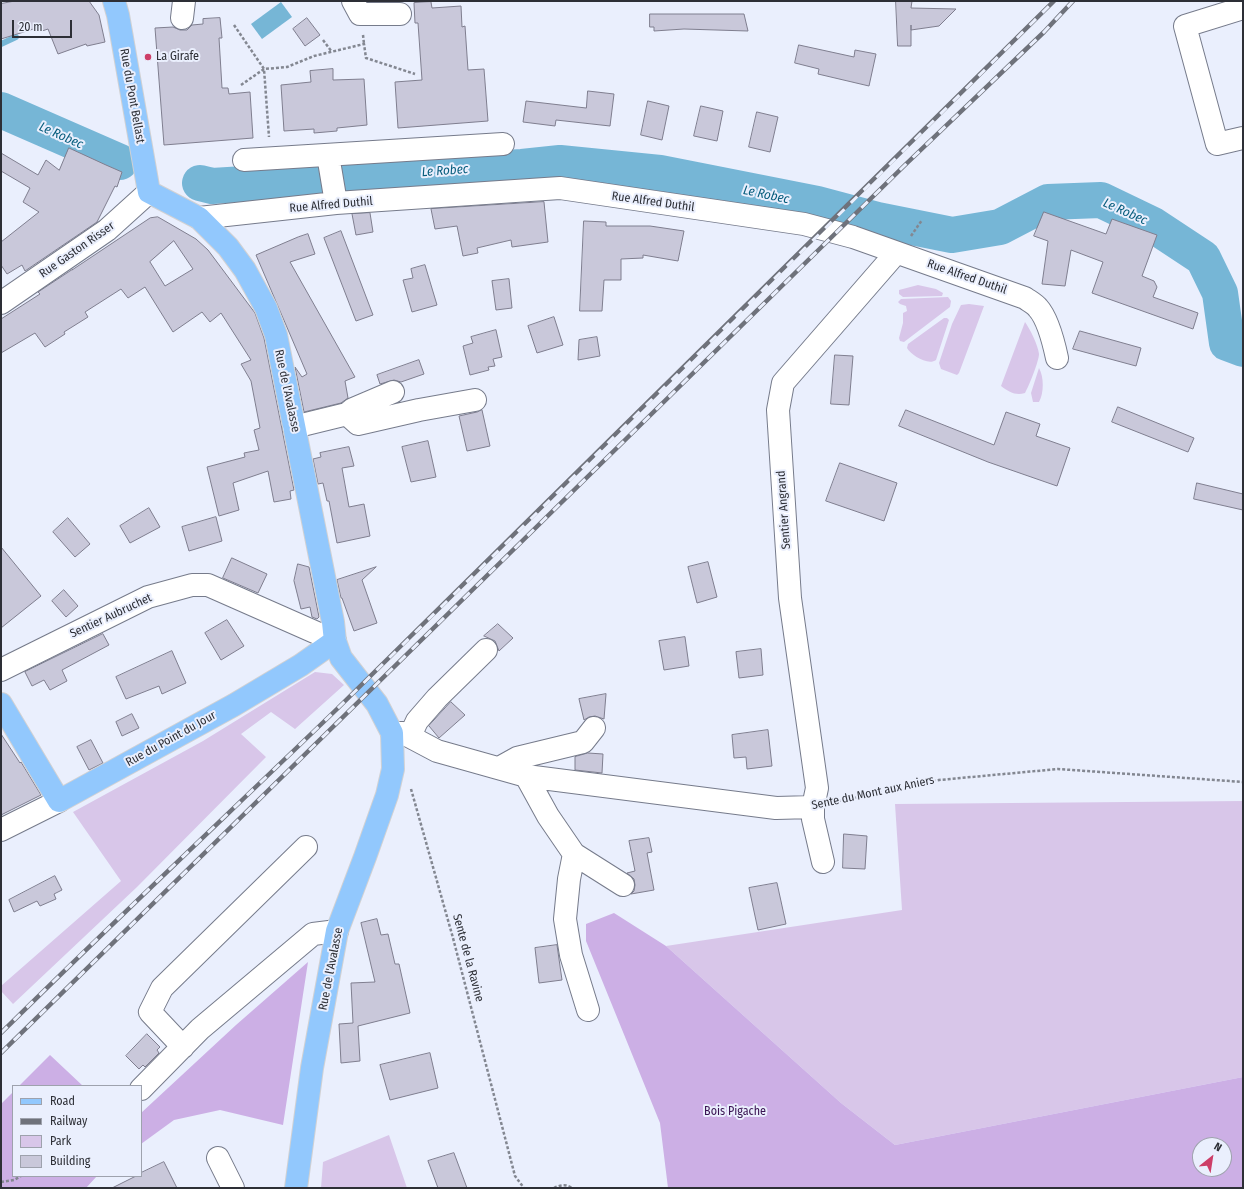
<!DOCTYPE html>
<style>
body{margin:0}
#map{position:relative;width:1244px;height:1189px;overflow:hidden;background:#eaeffd;font-family:"Fira Sans Condensed",sans-serif}
canvas{display:block}
.frame{position:absolute;inset:0;border:2px solid #2d2f36;pointer-events:none}
.legend{position:absolute;left:12px;top:1085px;width:130px;height:92px;box-sizing:border-box;background:#eaeffd;border:1px solid #9ea2ad;margin:0;padding:5px 7px;list-style:none;font-size:12px;color:#2d2f36}
.legend li{display:flex;align-items:center;gap:8px;height:20px}
.legend b{width:20px;border:1px solid #9ea2ad}
.north{position:absolute;left:1192px;top:1137px;width:40px;height:40px;box-sizing:border-box;background:#eaeffd;border:1px solid #9ea2ad;border-radius:50%;rotate:30deg;font-size:11px;font-weight:700;line-height:16px;text-align:center;color:#2d2f36}
.north::after{content:'';display:block;margin:auto;width:14px;height:18px;background:#cd3e68;clip-path:polygon(50% 0,100% 100%,50% 72%,0 100%)}
.scale{position:absolute;left:12px;top:20px;width:60px;height:18px;box-sizing:border-box;border:2px solid #2d2f36;border-top:0;padding-left:5px;font-size:12px;line-height:14px;white-space:nowrap;color:#2d2f36;-webkit-text-stroke:3px #eaeffd;paint-order:stroke}
</style>
<div id="map">
<canvas width="1244" height="1189"></canvas>
<div class="frame"></div>
<ul class="legend">
<li><b style="height:5px;background:#92c8fd"></b>Road</li>
<li><b style="height:5px;background:#6f727b"></b>Railway</li>
<li><b style="height:11px;background:#d8c6e9"></b>Park</li>
<li><b style="height:11px;background:#c9c8da"></b>Building</li>
</ul>
<div class="north">N</div>
<div class="scale">20 m</div>
</div>
<script>
const c = document.querySelector('canvas').getContext('2d');
c.lineJoin = 'round';
function fill(path, color) {
  c.fillStyle = color;
  c.fill(path, 'evenodd');
}
function trace(path, color, width, dash) {
  c.strokeStyle = color;
  c.lineWidth = width;
  c.lineCap = dash ? 'butt' : 'round';
  c.setLineDash(dash || []);
  c.stroke(path);
}
function drawText(font, color, halo, rows, align = 'center') {
  c.font = font + ' "Fira Sans Condensed",sans-serif';
  c.lineWidth = 4;
  c.setLineDash([]);
  c.textBaseline = 'middle';
  c.strokeStyle = halo;
  c.fillStyle = color;
  for (const [text, x, y, turn = 0] of rows) {
    c.save();
    c.translate(x, y);
    c.rotate((+turn || 0) * Math.PI / 180);
    c.textAlign = isNaN(turn) ? turn : align;
    if (halo) c.strokeText(text, 0, 0);
    c.fillText(text, 0, 0);
    c.restore();
  }
}
fill(new Path2D(`
 M918,285L936,289L943,293L942,296L903,297L899,294V290Z
 M948,297L951,301L950,307L904,342L900,341L899,338L903,323V313L907,311L906,306L900,304L898,302L901,299Z
 M969,304L984,306L959,373L957,375L941,369L939,363L952,324L961,305Z
 M944,318H947L949,320L936,360C928,366 911,355 907,348L908,344Z
 M1025,322C1030,329 1038,345 1039,354C1039,361 1029,386 1025,393C1016,396 1009,392 1001,386Z
 M1039,368C1044,377 1044,393 1039,402H1033L1031,393Z
 M315,672L332,674L344,685L295,729L271,712L241,734L266,757L137,887L13,1004L1,991V986L121,881L73,812L203,741Z
 M1243,801V1077L895,1145L841,1103L666,946L902,910L895,804Z
 M389,1135L407,1188H321L323,1162Z`), '#d8c6e9');
fill(new Path2D(`
 M614,913L666,946L841,1103L895,1145L1243,1077V1188H668L660,1123L586,941V924ZM1200,1145H1224V1169H1200Z
 M308,962L283,1125L220,1110L174,1120L141,1144V1113L236,1025Z
 M50,1055L83,1086H19Z
 M13,1092V1176H97L86,1188H1V1104Z`), '#ccafe5');
fill(new Path2D(`
 M281,2L292,17L262,39L251,24Z`), '#76b6d6');
trace(new Path2D(`
 M1,44L16,37`), '#76b6d6', 6);
trace(new Path2D(`
 M1,110L120,162
 M200,183L212,186L522,167L560,163L660,173L817,204L877,220L952,235L1000,227L1048,202L1101,200L1153,225L1203,258L1220,293L1227,343L1243,349`), '#76b6d6', 36);
const building = new Path2D(`
 M15,1H89L99,15L105,42L87,46L86,44L58,54L48,29L42,31L40,27L1,39V4Z
 M896,1H912L911,8L956,9L939,26L911,30V25V46H898Z
 M431,2L432,8L461,6L462,27L465,26L468,70L484,69L488,121L398,128L395,82L422,80L418,23H415L414,3Z
 M650,14H744L748,31L684,29L654,31V27H650Z
 M220,18L222,38H219L222,88H228L229,94L250,92L253,138L164,145L155,28L173,27L180,30H187L192,25L203,24V19Z
 M307,18L320,35L305,46L293,29Z
 M799,45L854,57L855,50L876,54L869,86L818,74L819,69L795,63Z
 M333,69V80L364,79L367,125L337,128V131L314,133V129L284,131L281,85L311,82L310,71Z
 M588,91L614,94L610,126L556,120L555,126L523,122L526,101L586,108Z
 M648,101L669,106L662,140L641,135Z
 M701,106L723,111L717,141L694,136Z
 M757,112L778,117L770,152L749,147Z
 M69,148L106,165L122,172L117,187L115,186L97,222L25,271L22,265L7,274L1,265V242L39,212L23,202L30,188L1,171V153L38,175L46,160L59,170Z
 M544,202L548,242L512,247L511,240L477,248L478,253L463,256L457,226L435,229L431,209Z
 M1044,212L1106,234L1112,219L1157,235L1142,276L1154,281L1157,287L1153,297L1198,313L1193,329L1092,293L1103,262L1071,250L1065,286L1042,284L1048,241L1034,236Z
 M370,213L373,232L356,235L352,214Z
 M158,217L196,239L208,250L255,313L264,338L294,490L290,491L291,499L274,502L268,471L233,483L239,510L219,516L207,467L245,457L244,453L259,450L254,430L260,428L251,381L241,364L251,360L221,313L210,322L202,312L173,332L145,287L128,298L121,289L85,312L88,317L64,332L65,334L45,347L35,333L1,353V319L40,294L38,292L73,269L72,270L150,218ZM174,241L193,269L165,286L150,262Z
 M584,221L606,222V226H650L684,231L678,261L643,255V258L621,259V280H604L602,311H580Z
 M341,231L373,315L356,321L324,238Z
 M308,234L315,254L290,262L355,377L345,381L348,398L341,403L304,412L295,367L302,377L307,374L256,255L298,237Z
 M425,265L437,305L412,312L403,280L413,278L411,269Z
 M509,279L512,308L496,310L492,281Z
 M554,317L563,345L537,353L528,326Z
 M496,330L502,357L493,359L495,366L488,367L489,370L470,375L463,346L473,343L471,337Z
 M1080,331L1141,348L1136,366L1073,349Z
 M597,337L600,356L578,360L579,340Z
 M835,355L853,356L849,405L831,404Z
 M419,360L424,374L401,382L394,380L380,384L377,375Z
 M1118,407L1194,438L1188,452L1112,422Z
 M482,410L490,446L467,451L459,416L477,412Z
 M906,410L994,445L1006,412L1040,424L1036,436L1070,448L1057,486L988,462L899,426Z
 M428,441L436,477L411,482L402,447Z
 M349,447L354,466L342,468L349,507L364,504L370,536L337,543L329,501H327L323,483L318,484L313,459L321,457L320,453Z
 M840,463L897,483L884,521L826,501Z
 M1197,483L1243,494V510L1194,499Z
 M149,508L160,527L130,543L120,526Z
 M216,517L222,541L189,551L182,527Z
 M68,518L90,544L75,557L53,532Z
 M1,547L41,596L1,628Z
 M232,558L267,574L258,593L223,578Z
 M708,562L717,597L697,603L688,567Z
 M298,564L309,567L319,617L317,619L312,617L310,607L301,609L294,581Z
 M376,567L362,580L377,623L354,631L342,598H341L337,580Z
 M64,590L78,606L66,617L52,601Z
 M227,620L244,646L221,660L205,633Z
 M498,624L513,638L499,651L495,641L484,636Z
 M103,634L109,645L62,670L67,681L50,690L44,680L32,686L25,672Z
 M685,637L689,666L664,670L659,641Z
 M761,649L763,675L739,678L736,652Z
 M172,651L186,683L162,694L159,686L126,699L116,677Z
 M606,694L604,719L595,716L589,717L584,720L579,699Z
 M451,702L465,715L439,738L429,726Z
 M132,714L139,728L122,736L116,722Z
 M768,730L772,766L747,769L746,757L734,758L732,735Z
 M1,734L20,763L21,762L41,795L1,815Z
 M91,740L103,763L89,770L77,747Z
 M588,753L603,754L602,773L575,770V757Z
 M844,834L867,836L865,869L843,868Z
 M649,838L652,852L647,853L654,890L631,894L634,891L635,885L634,879L627,873L635,871L629,841Z
 M55,876L62,890L54,894L56,899L40,906L37,901L14,912L9,900Z
 M777,883L786,924L758,930L749,888Z
 M377,919L381,935L388,934L395,964H399L410,1013L358,1026L360,1061L341,1063L339,1024L353,1023L351,983L375,982L361,923Z
 M557,945L562,980L539,983L535,948Z
 M147,1034L160,1047L157,1050L159,1053L145,1067L143,1065L139,1069L126,1056Z
 M430,1053L438,1088L390,1100L380,1065Z
 M454,1153L467,1188H438L428,1161Z
 M164,1162L177,1188H112L136,1176H141V1173Z`);
fill(building, '#c9c8da');
trace(building, '#7f7e8f', 1);
const minor = new Path2D(`
 M353,1L360,14H400
 M1243,8L1185,26L1217,144L1243,138
 M182,18L184,1
 M328,155L336,203
 M244,160L503,144
 M199,218L336,203L560,188L804,224L853,237L1025,298C1029,301 1035,304 1038,308C1048,319 1054,344 1057,358
 M1,303L107,230L149,192
 M347,414L353,409L393,392
 M294,427L347,414L358,424L419,410L475,400
 M1,670L148,597L192,585H208L335,641
 M392,733H403L437,751L526,776L776,808L813,807
 M410,736L417,721L437,698L486,650
 M499,768L517,758L583,742L594,728
 M526,776L548,816L574,854L569,879L565,919L571,955L588,1010
 M1,830L59,801
 M574,854L623,885
 M823,862L813,819V807L817,788L790,598L778,410L783,383L896,253
 M183,1047L150,1012L162,988L306,847
 M141,1089L200,1029L313,934L337,931
 M218,1158L233,1188`);
const major = new Path2D(`
 M114,1L118,15L149,192L199,218L228,247L245,270L266,308L276,335L333,622L335,641L341,658L377,704L392,733L393,769L387,795L365,857L337,931L312,1068L296,1188
 M1,704L59,801L234,705L301,665L335,641`);
trace(minor, '#767b8b', 24);
trace(major, '#d1d1d3', 24);
trace(new Path2D(`
 M234,25L264,69L269,137
 M363,35L364,44
 M323,40L332,52
 M241,85L264,69L287,67L314,56L364,44L366,58L415,74
 M911,236L922,220
 M411,789L453,938L515,1176L524,1188
 M835,802L939,780L1058,769L1243,782
 M1,1182L14,1180L21,1176
 M554,1188C560,1185 567,1184 572,1188`), '#838791', 2.5, [3, 2]);
trace(minor, '#fff', 22);
trace(major, '#92c8fd', 22);
const rail = new Path2D(`
 M1,1033C112,923 225,817 337,709C577,474 816,238 1054,1
 M1,1053L905,165L1044,32L1073,1`);
trace(rail, '#6f727b', 4.5);
trace(rail, '#eaeffd', 3, [9]);
for (const [x, y, r, color] of [
 [148,57,4,"#cd3e68"]
]) {
  const dot = new Path2D();
  dot.arc(x, y, r, 0, 2 * Math.PI);
  c.fillStyle = color;
  c.fill(dot);
  trace(dot, '#eaeffd', 1.5);
}
drawText('12px', '#2d2f36', '#eaeffd', [
 ["La Girafe",156,57]
], 'left');
drawText('12px', '#2d2f36', '#eaeffd', [
 ["Rue du Pont Bellast",132,96,80],
 ["Rue Alfred Duthil",653,202,8],
 ["Rue Alfred Duthil",331,205,-5],
 ["Rue Gaston Risser",77,250,-35],
 ["Rue Alfred Duthil",967,277,19],
 ["Rue de l'Avalasse",287,391,78],
 ["Sentier Angrand",784,510,-94],
 ["Sentier Aubruchet",111,616,-25],
 ["Rue du Point du Jour",171,739,-29],
 ["Sente du Mont aux Aniers",873,793,-12],
 ["Sente de la Ravine",468,958,75],
 ["Rue de l'Avalasse",331,969,-79]
]);
drawText('12px', '#391352', '#eaeffd', [
 ["Bois Pigache",735,1112]
]);
drawText('italic 13px', '#075d7d', '#eaeffd', [
 ["Le Robec",61,136,24],
 ["Le Robec",445,171,-4],
 ["Le Robec",766,195,12],
 ["Le Robec",1125,212,24]
]);
</script>
